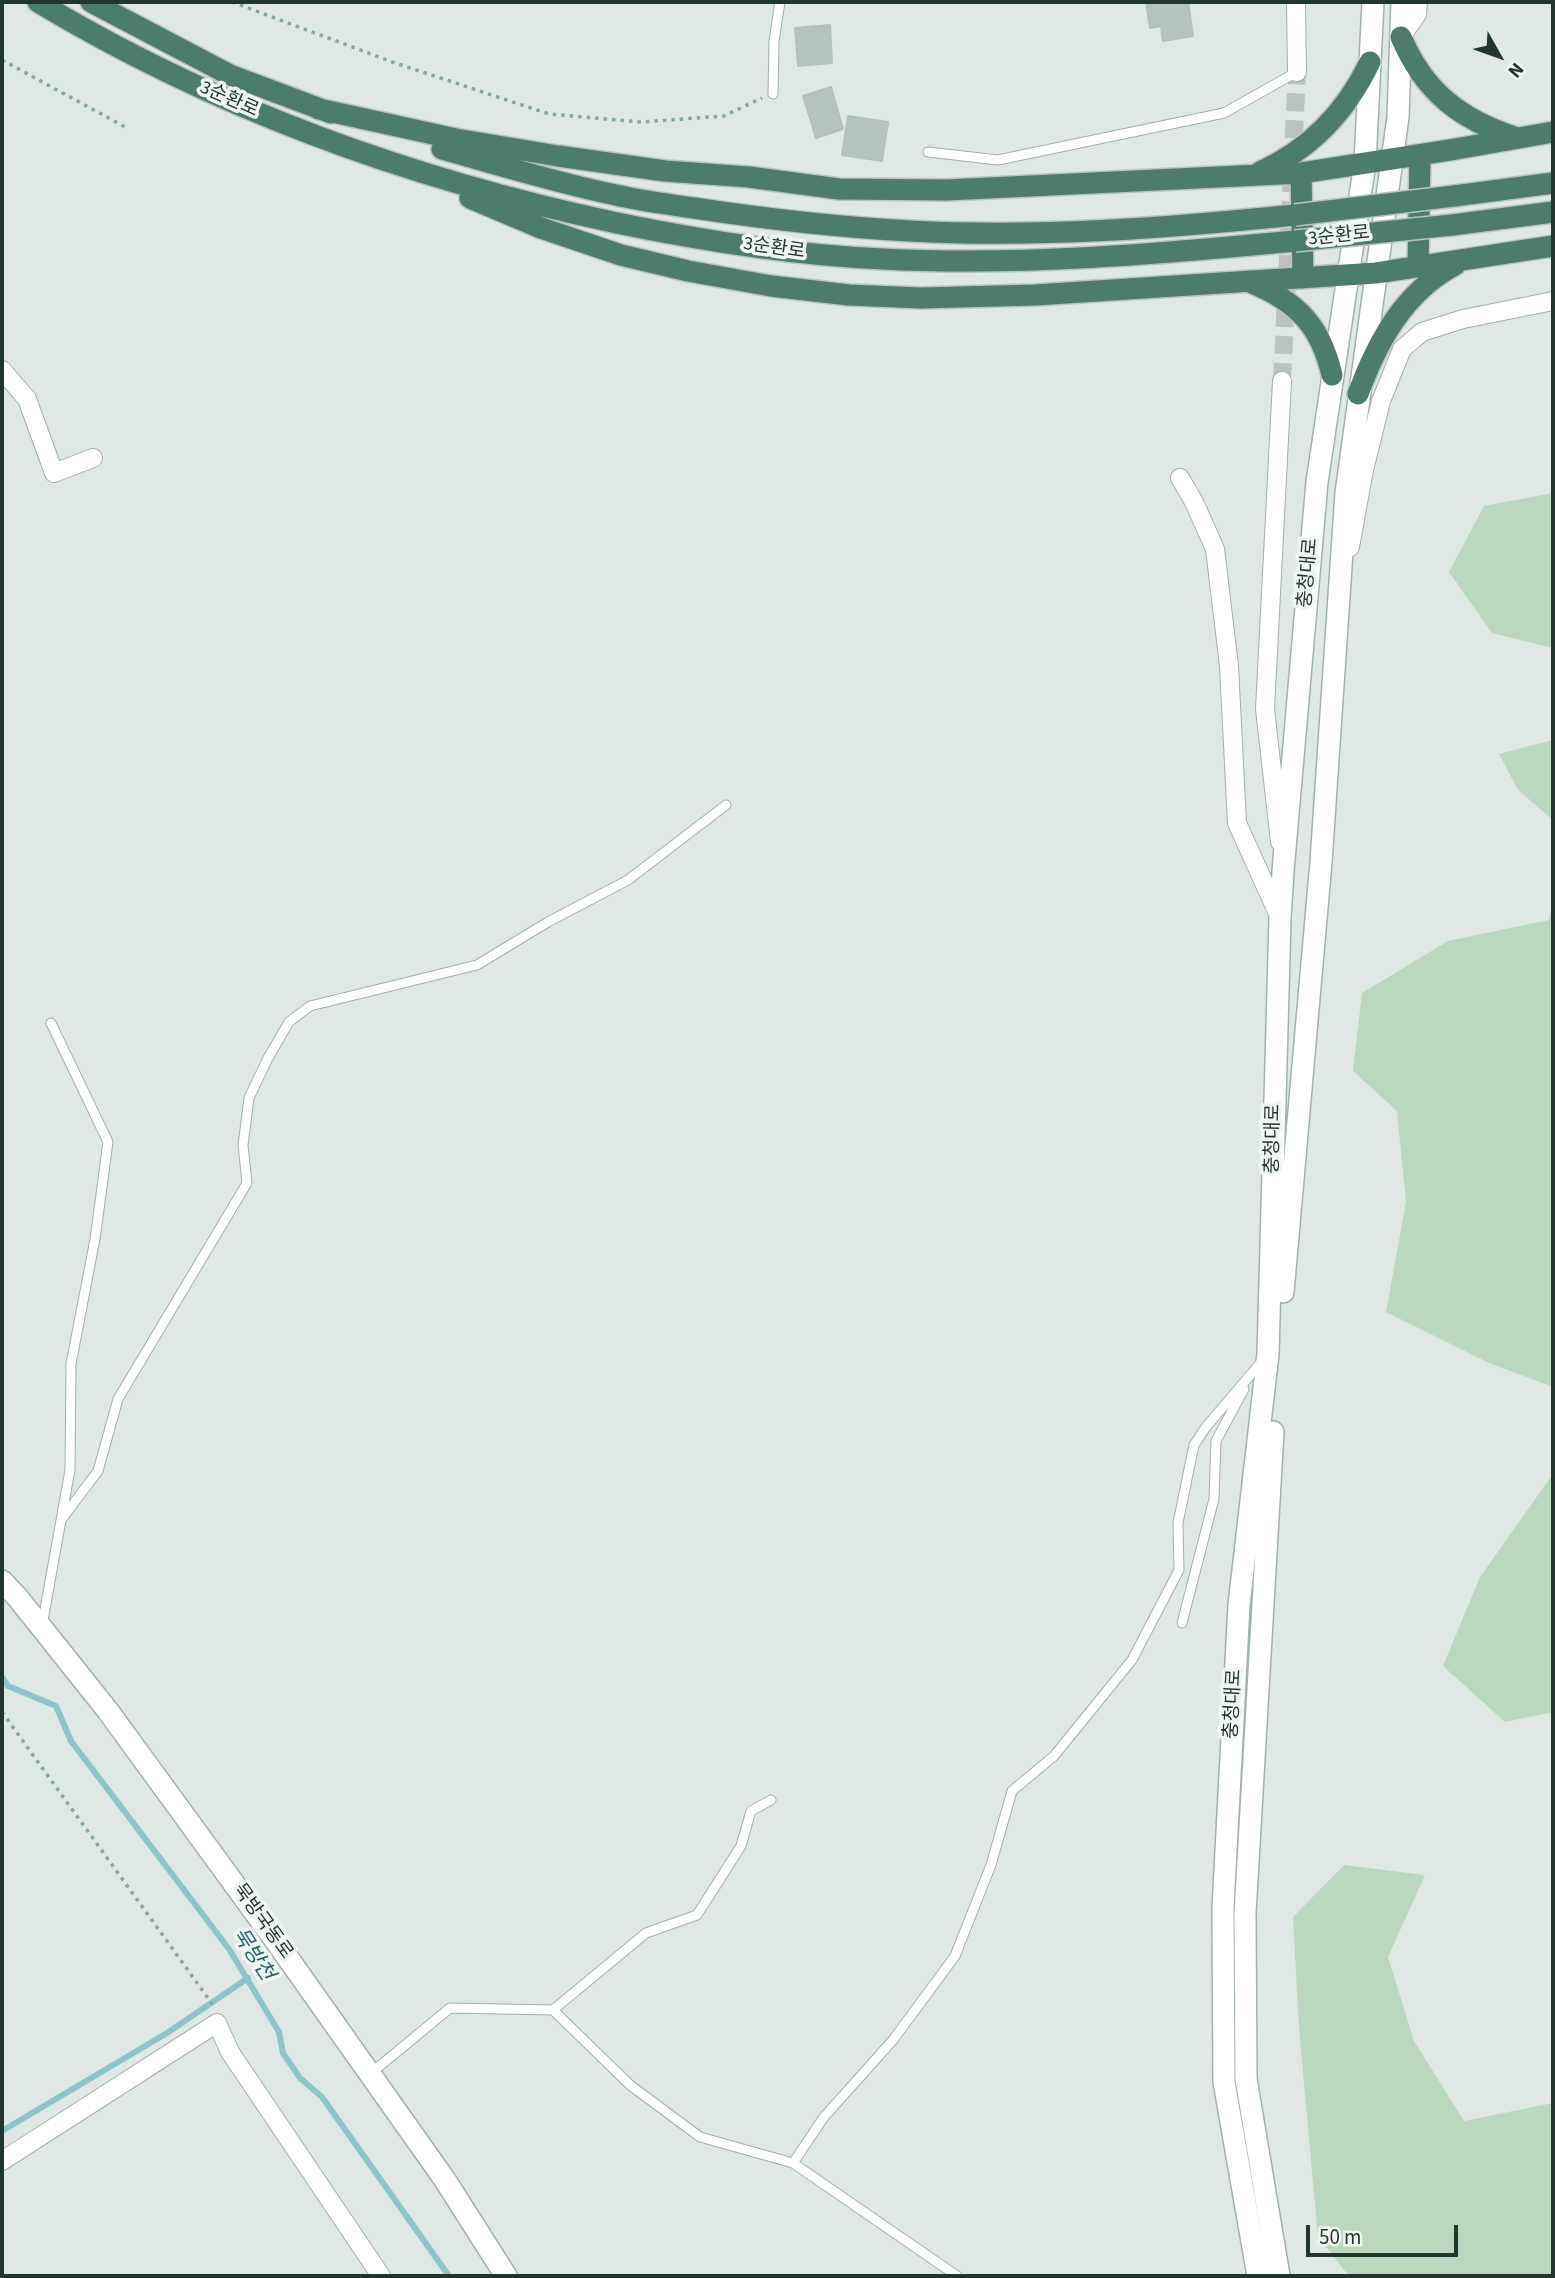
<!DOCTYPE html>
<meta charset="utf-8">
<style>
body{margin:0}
#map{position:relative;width:1555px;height:2278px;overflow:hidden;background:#dfe8e4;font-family:"Source Sans 3",sans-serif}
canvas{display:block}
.frame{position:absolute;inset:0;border:4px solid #22362f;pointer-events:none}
.north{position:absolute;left:1464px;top:21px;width:70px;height:70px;-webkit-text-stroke:5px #eff6f2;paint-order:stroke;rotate:130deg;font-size:19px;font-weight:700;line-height:28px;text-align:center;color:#22362f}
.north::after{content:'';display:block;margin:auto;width:24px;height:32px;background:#22362f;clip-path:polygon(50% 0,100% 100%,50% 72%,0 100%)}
.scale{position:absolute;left:1306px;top:2225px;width:152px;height:32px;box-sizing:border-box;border:4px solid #22362f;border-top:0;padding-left:9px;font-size:21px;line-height:24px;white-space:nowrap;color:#22362f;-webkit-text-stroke:5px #eff6f2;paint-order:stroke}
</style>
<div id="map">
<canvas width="1555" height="2278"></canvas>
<div class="frame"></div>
<div class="north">N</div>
<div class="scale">50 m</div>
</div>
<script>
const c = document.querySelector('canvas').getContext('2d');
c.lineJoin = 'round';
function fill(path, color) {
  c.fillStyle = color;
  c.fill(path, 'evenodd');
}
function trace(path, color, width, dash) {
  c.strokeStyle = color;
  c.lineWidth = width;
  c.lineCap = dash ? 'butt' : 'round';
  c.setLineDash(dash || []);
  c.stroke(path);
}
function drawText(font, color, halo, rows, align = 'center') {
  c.font = font + ' "Source Sans 3","Noto Sans KR",sans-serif';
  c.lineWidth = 7;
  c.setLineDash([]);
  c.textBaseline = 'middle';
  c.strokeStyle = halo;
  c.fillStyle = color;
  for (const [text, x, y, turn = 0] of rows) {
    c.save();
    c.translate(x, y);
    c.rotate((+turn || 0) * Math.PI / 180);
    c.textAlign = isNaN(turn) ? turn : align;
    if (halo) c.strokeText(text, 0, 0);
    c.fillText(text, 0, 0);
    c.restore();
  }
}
fill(new Path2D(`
 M1553,493V648L1492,633L1449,572L1484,506Z
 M1553,740V820L1518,790L1499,754Z
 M1553,901V1387L1489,1363L1386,1312L1406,1202L1397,1111L1353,1071L1362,993L1448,941L1549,920Z
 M1553,1474V1712L1505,1722L1443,1666L1480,1577Z
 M1344,1865L1425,1875L1388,1957L1414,2041L1464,2121L1553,2103V2276H1349L1318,2237L1299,2028L1293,1917Z`), '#bad8c0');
trace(new Path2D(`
 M2,1677L8,1686L56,1706L71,1741L229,1949L279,2032L283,2053L300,2078L322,2097L449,2276
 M2,2131L167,2033L248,1978`), '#8dc4c8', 6);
const building = new Path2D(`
 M1146,2H1188L1193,36L1163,41L1161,26L1150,28Z
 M830,25L832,63L798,66L795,28Z
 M831,87L843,129L816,138L803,96Z
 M848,116L888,122L882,161L842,155Z`);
fill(building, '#b5c3bc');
trace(building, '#b2c1ba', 2);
trace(new Path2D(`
 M1282,381L1297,72`), '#b9c4c0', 18, [18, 9]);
const service = new Path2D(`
 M773,94L774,41L780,2
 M928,152L998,160L1224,113L1297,72
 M61,1520L98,1471L118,1399L247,1183L243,1145L249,1098L268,1058L289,1022L310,1006L477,965L548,922L628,880L726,805
 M1182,1623L1214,1499L1216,1441L1244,1389
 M42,1626L70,1470L71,1364L95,1239L108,1142L51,1023
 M553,2010L646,1933L697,1915L741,1846L751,1811L771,1800
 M370,2074L450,2008L553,2010L630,2085L700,2137L793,2163L957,2276
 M793,2163L824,2117L893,2040L955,1956L991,1865L1012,1791L1054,1756L1132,1660L1179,1570L1178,1523L1194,1445L1206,1427L1263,1360`);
const minor = new Path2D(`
 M1296,2L1297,72
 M1401,37L1417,14L1418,2
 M2,370L27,399L54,473L93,458
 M1180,478L1194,502L1215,549L1229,666L1237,823L1280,918
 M1350,547L1364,470L1381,401L1402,349L1422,332L1463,319L1553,301
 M1280,842L1265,709L1282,381
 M2,2161L217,2023L230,2052L381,2276`);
const tertiary = new Path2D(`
 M2,1581L18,1598L108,1711L278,1944L445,2180L506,2276`);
const secondary = new Path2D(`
 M1283,1292L1321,862L1346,493L1398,117L1402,2
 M1273,1432L1245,1913L1246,2079L1279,2276
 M1258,2276L1224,2082L1223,1908L1239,1605L1268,1354L1280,918L1283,871L1317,482L1365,163L1373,2`);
const trunk = new Path2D(`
 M38,2C216,109 414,180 617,223C704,241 793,255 883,259C1020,266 1158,254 1295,241
 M91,2L230,75L331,113
 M1401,37C1424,92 1461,120 1517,138
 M319,109L456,139L558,156L665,171L749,177L839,189L947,190L1301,173L1450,150L1553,132
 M442,149C499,165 557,183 616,195C641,201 668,204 694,208C766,219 837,227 910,231C1038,238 1168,228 1295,215
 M1260,172C1311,149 1346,112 1370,62
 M1301,173L1303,278
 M1454,196L1553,183
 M470,198L541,228L621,255L688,271L771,286L849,295L921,298L1035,295L1376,273L1553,246
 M1452,225L1553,212
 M1418,267L1420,155
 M1252,283C1298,302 1321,327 1332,375
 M1358,394C1377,342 1404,292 1455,265`);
trace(service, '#a3afaa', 11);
trace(minor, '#a3afaa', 20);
trace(tertiary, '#a3afaa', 24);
trace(secondary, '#a0b3aa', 24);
trace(trunk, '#bdc3c1', 24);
trace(new Path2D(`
 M232,2L395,63L549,114L641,122L724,116L762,98
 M2,60L127,128
 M2,1712L213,2005`), '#83a99a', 3.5, [3.5, 5]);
trace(service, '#fff', 9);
trace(minor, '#fff', 18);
trace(tertiary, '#fff', 21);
trace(secondary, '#fff', 21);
trace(trunk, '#4c7c6e', 21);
const trunkBridge = new Path2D(`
 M1295,215L1454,196
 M1295,241L1452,225`);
trace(trunkBridge, '#bdc3c1', 24, []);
trace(trunkBridge, '#4c7c6e', 21);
drawText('19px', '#22362f', '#eff6f2', [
 ["3순환로",229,100,24],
 ["3순환로",1339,237,-6],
 ["3순환로",774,249,8],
 ["충청대로",1309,573,-85],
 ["충청대로",1274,1139,-89],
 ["충청대로",1234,1704,-87],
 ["묵방국동로",262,1922,54]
]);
drawText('italic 21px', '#23656b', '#eff6f2', [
 ["묵방천",252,1955,57]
]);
</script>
